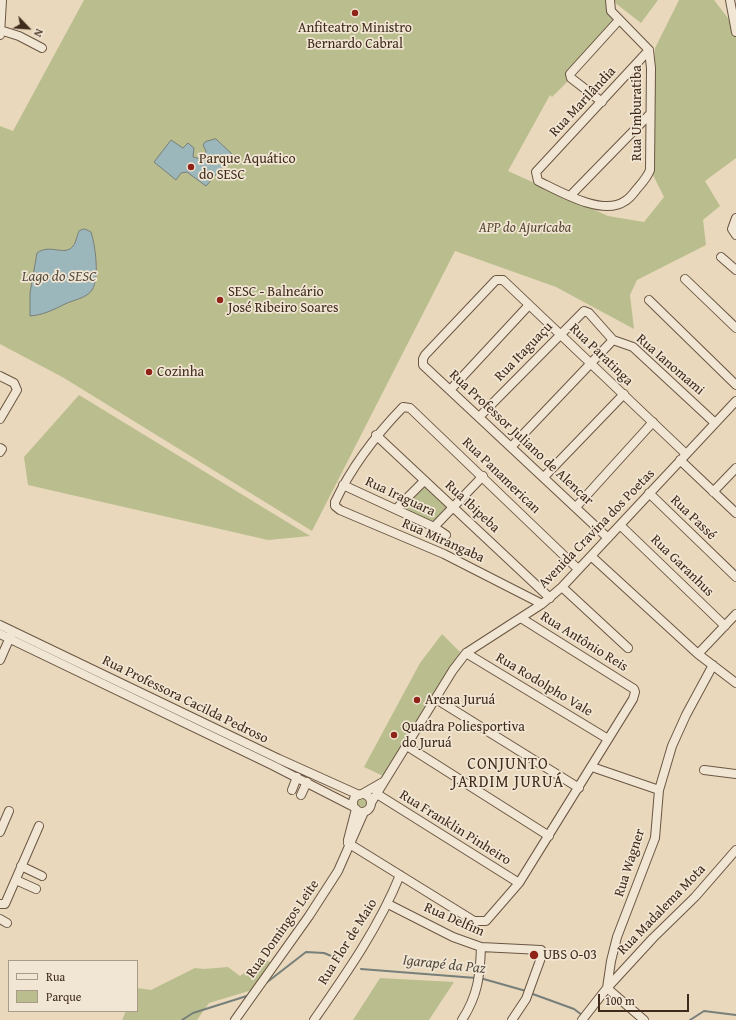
<!DOCTYPE html>
<meta charset="utf-8">
<style>
body{margin:0}
#map{position:relative;width:736px;height:1020px;overflow:hidden;background:#e9d8bc;font-family:"Gentium Book Plus",serif}
canvas{display:block}
.legend{position:absolute;left:8px;top:960px;width:130px;height:52px;box-sizing:border-box;background:#f1e6d3;border:1px solid #aa9b89;margin:0;padding:5px 7px;list-style:none;font-size:12px;color:#3f2a1b}
.legend li{display:flex;align-items:center;gap:8px;height:20px}
.legend b{width:20px;border:1px solid #aa9b89}
.north{position:absolute;left:8px;top:8px;width:40px;height:40px;-webkit-text-stroke:3px #f1e6d3;paint-order:stroke;rotate:115deg;font-size:11px;font-weight:700;line-height:16px;text-align:center;color:#3f2a1b}
.north::after{content:'';display:block;margin:auto;width:14px;height:18px;background:#3f2a1b;clip-path:polygon(50% 0,100% 100%,50% 72%,0 100%)}
.scale{position:absolute;left:598px;top:994px;width:91px;height:18px;box-sizing:border-box;border:2px solid #3f2a1b;border-top:0;padding-left:5px;font-size:12px;line-height:14px;white-space:nowrap;color:#3f2a1b;-webkit-text-stroke:3px #f1e6d3;paint-order:stroke}
</style>
<div id="map">
<canvas width="736" height="1020"></canvas>
<ul class="legend">
<li><b style="height:5px;background:#f1e6d3"></b>Rua</li>
<li><b style="height:11px;background:#babe8e"></b>Parque</li>
</ul>
<div class="north">N</div>
<div class="scale">100 m</div>
</div>
<script>
const c = document.querySelector('canvas').getContext('2d');
c.lineJoin = 'round';
function fill(path, color) {
  c.fillStyle = color;
  c.fill(path, 'evenodd');
}
function trace(path, color, width, dash) {
  c.strokeStyle = color;
  c.lineWidth = width;
  c.lineCap = dash ? 'butt' : 'round';
  c.setLineDash(dash || []);
  c.stroke(path);
}
function drawText(font, color, halo, rows, align = 'center') {
  c.font = font + ' "Gentium Book Plus",serif';
  c.lineWidth = 3.5;
  c.setLineDash([]);
  c.textBaseline = 'middle';
  c.strokeStyle = halo;
  c.fillStyle = color;
  for (const [text, x, y, turn = 0] of rows) {
    c.save();
    c.translate(x, y);
    c.rotate((+turn || 0) * Math.PI / 180);
    c.textAlign = isNaN(turn) ? turn : align;
    if (halo) c.strokeText(text, 0, 0);
    c.fillText(text, 0, 0);
    c.restore();
  }
}
fill(new Path2D(`
 M84,0H606L608,13L617,22L571,78L552,97L550,95L508,171L608,216L644,222L664,197L650,169L655,48L679,0H714L734,26L736,25V158L705,181L720,206L703,220L706,245L637,280L630,295L634,329L556,287L455,251L312,531L64,378L0,344V126L13,131Z
 M615,0H658L641,23L614,2Z
 M79,395L310,536L268,540L28,485L24,457Z
 M424,481L453,506L434,527L396,509Z
 M442,634L460,652L383,776L364,767L420,663Z
 M357 803a5 5 0 1 1 10 0a5 5 0 1 1-10 0Z
 M262,958L271,963L252,990L209,1003L197,1020H122L126,1011H137V988L151,990L195,968L204,969L228,967L240,976Z
 M380,978L454,982L429,1020H353Z`), '#babe8e');
const water = new Path2D(`
 M216,139L233,155L206,186L187,172L181,173L176,180L154,162L171,140L183,148L188,143L194,148L193,157L200,159L205,158L206,151L203,145L205,142Z
 M85,229L91,232C95,244 100,278 92,290C87,298 73,300 65,304C53,310 43,315 30,316V293L37,253C50,243 65,257 73,246C76,243 77,235 79,231Z`);
fill(water, '#9cb7bb');
trace(water, '#777f7b', 1);
trace(new Path2D(`
 M361,969L476,978
 M480,978L526,991
 M266,983L306,952L324,953L341,960
 M530,993L574,1009L582,1015
 M182,1020L193,1013L250,995
 M690,1020L704,1011L736,1015`), '#777f7b', 2);
const minor = new Path2D(`
 M610,0L611,11L649,50L651,68L650,170C647,178 641,184 636,190C633,194 629,199 625,201C603,217 559,191 538,181L536,172L649,50
 M730,0L736,32
 M0,30L19,36L42,48
 M0,35L2,0
 M602,102L571,78L570,74L619,20
 M570,196L650,114
 M736,218L732,229L736,235
 M721,257L736,270
 M685,279L736,328
 M649,300L736,385
 M0,376L14,383L17,390L0,419
 M451,389L529,305
 M480,416L584,311L589,313L613,340L633,347L715,423
 M376,435L550,598
 M512,446L613,340
 M0,448L2,449L0,452
 M680,460L736,513
 M544,477L624,394
 M343,485L434,527L446,535
 M713,492L736,468
 M649,493L736,577
 M576,507L653,422
 M396,509L424,481
 M620,525L725,626
 M434,527L483,476
 M608,538L423,365V359L425,355L496,280H503L686,454
 M591,556L698,654L736,683
 M562,587L628,648
 M542,604L444,554L340,510L335,506V502C352,466 375,436 403,407L410,408L578,569
 M0,625L279,759L359,795
 M0,634L272,765L354,807
 M466,653L608,739
 M698,654L736,614
 M0,660L11,635
 M436,699L579,788
 M407,746L549,836
 M592,767L659,790
 M704,770L736,774
 M292,790L297,777
 M362,794L383,782
 M377,794L519,883
 M353 803a9 9 0 1 1 18 0a9 9 0 1 1-18 0Z
 M301,795L307,782
 M371,803L453,670L466,653L542,604L562,587L736,401
 M0,832L9,811
 M348,840L356,809
 M348,843L474,921H486L519,883L633,699L635,692L634,689L521,618
 M21,866L42,876
 M16,880L36,889
 M0,904H5L39,826
 M388,904L453,937L481,947L541,950L542,955L526,999L512,1020
 M0,919L7,923
 M607,988L611,961L617,937L655,838L659,790L672,746L686,715L713,665
 M607,988L644,1020
 M235,1020L309,916L338,871L364,812
 M314,1020C346,974 379,927 400,875
 M462,1020C478,995 480,976 481,947
 M582,1020L607,988L653,938L695,897L736,850`);
trace(minor, '#6a5643', 10);
trace(minor, '#f1e6d3', 8);
for (const [x, y, r, color] of [
 [355,13,4,"#8f2418"],
 [191,167,4,"#8f2418"],
 [220,300,4,"#8f2418"],
 [149,372,4,"#8f2418"],
 [417,700,4,"#8f2418"],
 [394,735,4,"#8f2418"],
 [534,955,5,"#8f2418"]
]) {
  const dot = new Path2D();
  dot.arc(x, y, r, 0, 2 * Math.PI);
  c.fillStyle = color;
  c.fill(dot);
  trace(dot, '#f1e6d3', 1.5);
}
drawText('14px', '#3f2a1b', '#f1e6d3', [
 ["Anfiteatro Ministro",355,28,"center"],
 ["Bernardo Cabral",355,44,"center"],
 ["Parque Aquático",199,159],
 ["do SESC",199,175],
 ["SESC - Balneário",228,292],
 ["José Ribeiro Soares",228,308],
 ["Cozinha",157,372],
 ["Arena Juruá",425,700],
 ["Quadra Poliesportiva",402,727],
 ["do Juruá",402,743],
 ["UBS O-03",543,955]
], 'left');
drawText('14px', '#3f2a1b', '#f1e6d3', [
 ["Rua Marilândia",583,102,-47],
 ["Rua Umburatiba",637,113,-90],
 ["Rua Itaguaçu",524,352,-46],
 ["Rua Paratinga",601,355,44],
 ["Rua Ianomami",670,365,41],
 ["Rua Professor Juliano de Alencar",521,438,43],
 ["Rua Panamerican",501,476,44],
 ["Rua Iraguara",400,497,25],
 ["Rua Ibipeba",472,507,43],
 ["Rua Passé",693,518,44],
 ["Avenida Cravina dos Poetas",597,529,-46],
 ["Rua Mirangaba",443,541,24],
 ["Rua Garanhus",682,566,44],
 ["Rua Antônio Reis",584,642,32],
 ["Rua Rodolpho Vale",544,685,31],
 ["Rua Professora Cacilda Pedroso",185,700,26],
 ["Rua Franklin Pinheiro",455,828,32],
 ["Rua Wagner",630,863,-72],
 ["Rua Madalema Mota",662,910,-46],
 ["Rua Delfim",454,920,24],
 ["Rua Domingos Leite",283,929,-55],
 ["Rua Flor de Maio",348,942,-58]
]);
drawText('italic 14px', '#584832', '#f1e6d3', [
 ["APP do Ajuricaba",525,228]
]);
drawText('italic 15px', '#564d43', '#f1e6d3', [
 ["Lago do SESC",59,277],
 ["Igarapé da Paz",444,965,6]
]);
c.letterSpacing = '1px';
drawText('16px', '#3f2a1b', '#f1e6d3', [
 ["CONJUNTO",508,765],
 ["JARDIM JURUÁ",508,783]
]);
c.letterSpacing = '0px';
</script>
